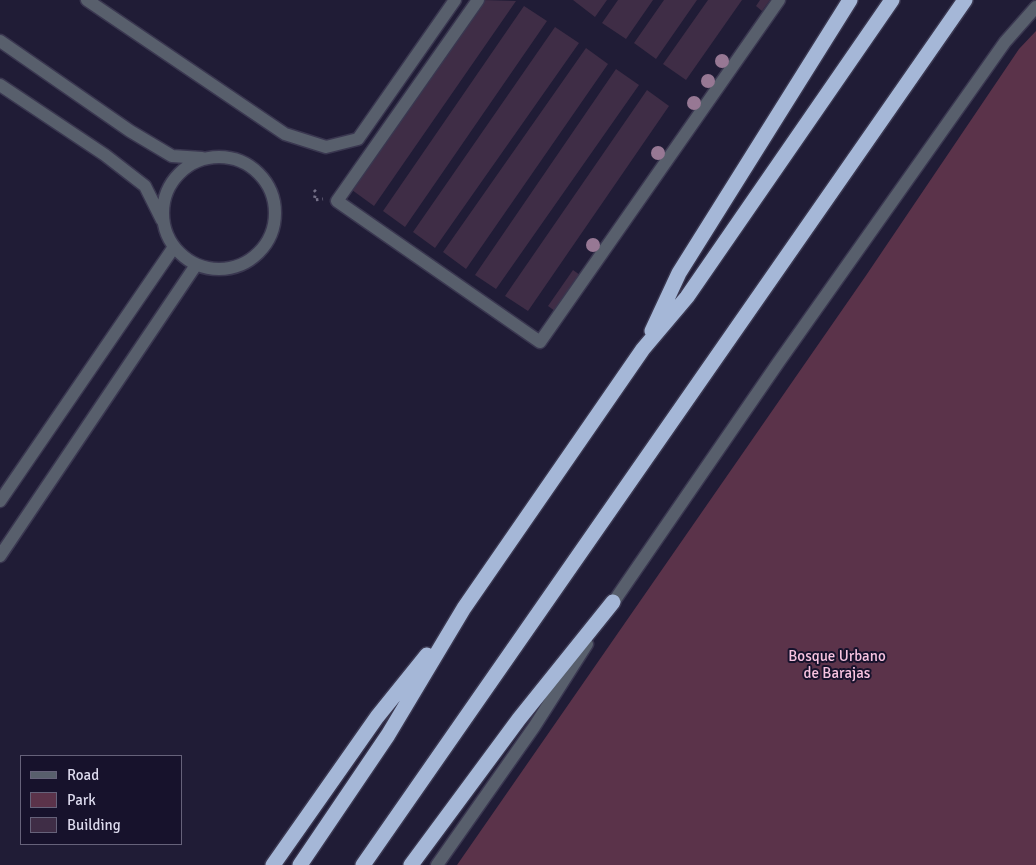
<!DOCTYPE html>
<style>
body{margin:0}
#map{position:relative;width:1036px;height:865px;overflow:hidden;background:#201c36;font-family:Signika,sans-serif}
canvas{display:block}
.legend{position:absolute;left:20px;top:755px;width:162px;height:90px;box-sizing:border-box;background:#17122c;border:1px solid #66627a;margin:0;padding:6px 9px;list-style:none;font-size:15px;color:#dddbee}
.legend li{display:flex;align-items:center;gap:10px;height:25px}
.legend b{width:25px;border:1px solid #66627a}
</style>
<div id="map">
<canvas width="1036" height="865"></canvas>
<ul class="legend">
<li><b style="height:6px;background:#585f6c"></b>Road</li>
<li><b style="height:14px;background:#5b334a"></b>Park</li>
<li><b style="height:14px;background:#3f2d46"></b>Building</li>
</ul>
</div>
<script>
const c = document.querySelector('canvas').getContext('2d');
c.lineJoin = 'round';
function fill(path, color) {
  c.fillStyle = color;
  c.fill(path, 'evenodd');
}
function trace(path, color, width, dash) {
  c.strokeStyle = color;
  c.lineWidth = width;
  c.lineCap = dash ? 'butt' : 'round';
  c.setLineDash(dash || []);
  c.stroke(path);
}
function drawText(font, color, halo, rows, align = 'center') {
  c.font = font + ' Signika,sans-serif';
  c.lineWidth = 4;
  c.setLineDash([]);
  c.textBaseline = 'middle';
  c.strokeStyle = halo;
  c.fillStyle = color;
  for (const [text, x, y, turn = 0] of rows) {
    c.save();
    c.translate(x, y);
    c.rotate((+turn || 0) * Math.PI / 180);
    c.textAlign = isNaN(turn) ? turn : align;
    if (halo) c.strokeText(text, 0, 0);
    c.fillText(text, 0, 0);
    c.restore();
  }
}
fill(new Path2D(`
 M1036,31V865H457L865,277L1019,49Z`), '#5b334a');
fill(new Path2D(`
 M482,0L516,1L374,206L352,190Z
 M573,0H607L595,17Z
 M618,0H653L626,39L602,23Z
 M664,0H697L656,59L634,43Z
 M708,0H742L686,80L663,64Z
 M760,0H770L762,11L756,6Z
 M524,6L547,21L405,227L383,211Z
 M555,27L579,43L435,248L413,232Z
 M586,48L608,64L466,269L443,252Z
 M616,69L639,85L496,289L475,275Z
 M647,90L669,106L528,311L505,296Z
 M573,270L580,275L555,311L548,306Z`), '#3f2d46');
const minor = new Path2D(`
 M87,0L285,134L326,147L358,139L455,0
 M478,0L337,201L540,342L779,0
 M0,41L130,131L172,156L202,158
 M0,85L105,155L145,186L162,220
 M163 213a56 56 0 1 1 112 0a56 56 0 1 1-112 0Z
 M0,501L174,247
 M0,556L196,265
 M608,610L778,363L1005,42L1036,7
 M437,865L534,727L587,644`);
const highway = new Path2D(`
 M652,331L679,273L850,0
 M273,865L377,717L427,655
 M300,865L388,735L464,608L643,349L687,297L892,0
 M363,865L965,0
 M411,865L519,719L613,602`);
trace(minor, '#3a3750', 15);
trace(highway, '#3a3750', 18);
trace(new Path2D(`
 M314,190L316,192L314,200L323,199`), '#736f86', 3, [2.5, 4]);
trace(minor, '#585f6c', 12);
trace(highway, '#a5b7d7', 15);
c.fillStyle = '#977894';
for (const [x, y] of [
 [722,61],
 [708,81],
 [694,103],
 [658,153],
 [593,245]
]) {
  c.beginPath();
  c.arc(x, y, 7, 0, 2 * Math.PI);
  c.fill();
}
drawText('15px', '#f8c3e0', '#17122c', [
 ["Bosque Urbano",837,657],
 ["de Barajas",837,674]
]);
</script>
